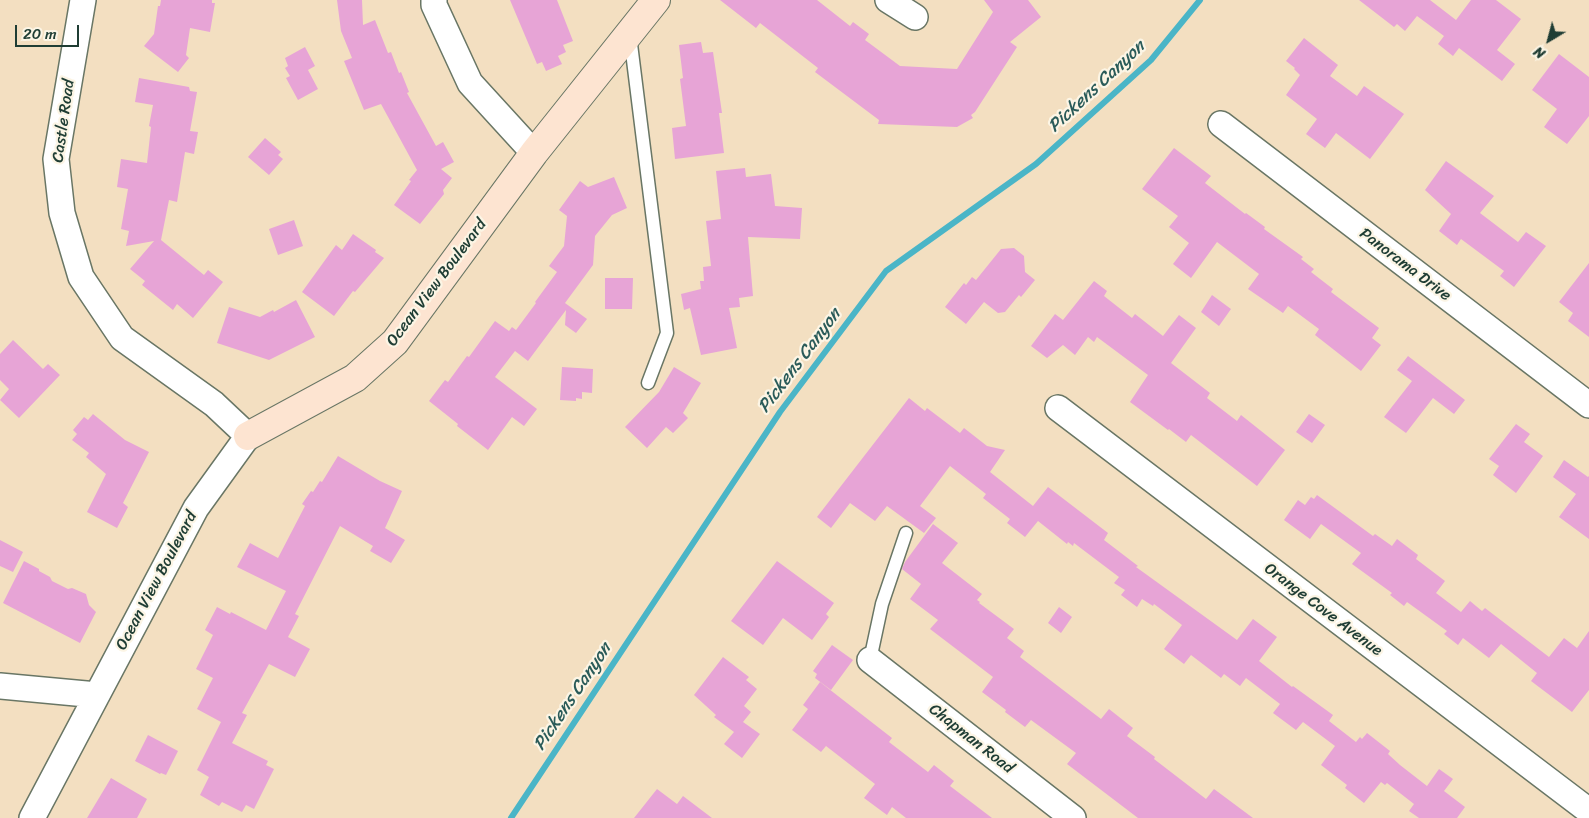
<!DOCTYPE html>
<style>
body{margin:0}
#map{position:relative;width:1589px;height:818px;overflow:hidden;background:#f3dfc1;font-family:Sriracha,sans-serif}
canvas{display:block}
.north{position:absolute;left:1524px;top:15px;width:50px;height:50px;-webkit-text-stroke:4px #fcf5e5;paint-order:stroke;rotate:217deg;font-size:14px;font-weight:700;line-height:20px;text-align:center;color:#1f3d34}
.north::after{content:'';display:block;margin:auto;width:18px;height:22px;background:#1f3d34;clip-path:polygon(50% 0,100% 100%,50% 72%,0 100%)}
.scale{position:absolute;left:15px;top:25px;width:64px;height:22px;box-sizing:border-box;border:2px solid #1f3d34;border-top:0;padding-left:6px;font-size:15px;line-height:18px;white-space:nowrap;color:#1f3d34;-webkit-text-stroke:4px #fcf5e5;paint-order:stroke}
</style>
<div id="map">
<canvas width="1589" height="818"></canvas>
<div class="north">N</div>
<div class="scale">20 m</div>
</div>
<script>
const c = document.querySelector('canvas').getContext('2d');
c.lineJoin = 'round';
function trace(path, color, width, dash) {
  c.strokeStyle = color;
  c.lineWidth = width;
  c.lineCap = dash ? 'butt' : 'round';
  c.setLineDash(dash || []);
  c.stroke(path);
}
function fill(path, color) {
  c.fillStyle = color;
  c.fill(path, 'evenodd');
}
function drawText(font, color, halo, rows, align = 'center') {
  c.font = font + ' Sriracha,sans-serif';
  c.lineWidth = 4.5;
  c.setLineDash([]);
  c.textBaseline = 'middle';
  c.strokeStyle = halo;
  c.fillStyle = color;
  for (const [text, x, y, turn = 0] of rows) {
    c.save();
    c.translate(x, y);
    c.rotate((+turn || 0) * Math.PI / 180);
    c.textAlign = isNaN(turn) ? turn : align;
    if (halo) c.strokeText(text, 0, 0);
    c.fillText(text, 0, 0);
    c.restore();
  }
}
trace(new Path2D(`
 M511,818L780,412L886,271L1036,164L1151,60L1200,0`), '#4ab5c7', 6);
fill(new Path2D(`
 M161,0H212V3H215L210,32L190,28L186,55L189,58L178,72L144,46L154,34L158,6H160Z
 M337,0H362L363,25L375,20L388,53L391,52L399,73L401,72L409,92L407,93L436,146L443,142L454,162L441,169L452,178L443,190L444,194L420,224L394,205L411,181L409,180L417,170L381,104L364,110L344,61L352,58L341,31Z
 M510,0H557L573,41L563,45L566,52L558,56L562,64L546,71L542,62L537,64Z
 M720,0H817L850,26L853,22L869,34L865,40L900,66L957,69L993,12L984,0H1028L1041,17L1010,42L1017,47L975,112L971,115L973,118L957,127L878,124L879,120L815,72L818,68L760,23L756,28Z
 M1359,0H1430L1456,20L1471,0H1496L1521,19L1497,50L1515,64L1502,81L1459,48L1453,56L1438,44L1444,36L1417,16L1405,31L1397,24L1394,27Z
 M1304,38L1338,65L1330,76L1357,96L1364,86L1404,114L1370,159L1336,133L1325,148L1306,134L1317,119L1286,95L1300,75L1294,69L1295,68L1286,61Z
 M701,42L703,53L713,52L722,113H719L724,153L675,159L672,128L686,126L680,79L683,78L679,45Z
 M305,47L315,66L308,70L318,89L298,100L286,78L290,76L285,68L288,66L285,58Z
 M1559,54L1589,77V116L1567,144L1544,127L1557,109L1532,90Z
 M139,78L189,87L190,91L197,92L190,131L198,132L194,154L185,152L177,202L169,200L161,240L204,275L208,270L223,282L193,318L177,304L173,310L142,285L145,281L130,269L154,241L126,246L129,231L121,229L128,189L117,187L121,159L147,163L151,127L149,126L153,105L135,102Z
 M265,138L281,152L278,155L283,159L269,175L248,157Z
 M1174,148L1211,176L1205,183L1245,214L1246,213L1265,227L1264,229L1303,257L1301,259L1314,269L1311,272L1333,289L1331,292L1379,328L1372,338L1381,345L1361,371L1315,335L1319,329L1288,306L1283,313L1248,289L1259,274L1217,242L1191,278L1173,264L1189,243L1169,227L1178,216L1142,189Z
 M1446,161L1494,196L1480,213L1518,242L1526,232L1546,246L1514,287L1500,276L1504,271L1461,239L1457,245L1439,231L1451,214L1425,190Z
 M745,168L746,177L771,174L775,206L802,208L800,239L748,237L753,296L739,298L740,307L729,308L737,348L701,355L690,308L684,310L681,294L701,289L700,281H704L703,267L711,266L706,221L721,219L716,171Z
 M614,177L627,208L612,215L595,236L593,265L565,303L587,319L576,333L565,325L566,310L528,361L515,351L495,377L537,409L524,426L512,417L488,450L457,426L458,424L429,401L445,380L448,382L467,356L469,357L495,321L509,331L512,327L516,330L536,303L535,302L557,272L549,266L564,246L567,216L559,210L580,181L588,187Z
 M294,220L303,246L278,255L269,229Z
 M353,234L376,250L375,252L384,258L355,292L353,291L334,316L302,292L336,245L342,250Z
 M1014,248L1024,256L1025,272L1035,280L1021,297L1019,295L1005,312L998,313L984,302L966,324L945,307L964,283L966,285L972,277L976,280L1001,249Z
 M1589,263V337L1568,321L1573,313L1559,302Z
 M605,278H633L632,309H605Z
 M1094,281L1107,291L1104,296L1132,318L1135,314L1163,336L1179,315L1196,328L1171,363L1210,393L1207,398L1237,421L1241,415L1285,450L1257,486L1191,435L1186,442L1169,429L1168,430L1130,402L1148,375L1097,337L1094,342L1088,337L1075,355L1063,345L1047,358L1031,346L1055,314L1063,320Z
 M1212,295L1231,309L1219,326L1201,312Z
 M296,300L315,337L269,360L217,343L229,307L260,317L273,310L274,312Z
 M13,340L43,369L48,364L60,375L19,418L0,400L9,389L0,380V354Z
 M1408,356L1465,400L1454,414L1433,398L1406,433L1384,417L1412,381L1397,370Z
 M562,367L593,369L592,393L582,392V399L576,398V401L560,400Z
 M674,367L701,383L683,413L688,418L673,433L666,427L647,448L625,427L659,392Z
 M909,398L925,411L927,408L960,433L964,428L987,446L1005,450L990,472L1033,506L1048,487L1108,533L1104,540L1138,566L1136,567L1237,640L1253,619L1277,637L1259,661L1292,687L1293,686L1333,715L1329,721L1356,742L1360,737L1362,739L1367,733L1390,751L1388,754L1400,765L1427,786L1439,769L1453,779L1444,791L1465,807L1457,818H1419L1409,811L1414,804L1387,783L1385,785L1381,782L1364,803L1345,788L1347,785L1321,765L1335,746L1303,722L1296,730L1273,713L1280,704L1246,678L1240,686L1224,674L1221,678L1191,655L1184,664L1164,649L1182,625L1154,604L1153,606L1142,599L1137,607L1121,595L1125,590L1114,583L1119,577L1074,543L1073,546L1068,542L1067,544L1038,521L1025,537L1007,523L1010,519L983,498L986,494L950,466L920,506L936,518L924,533L887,506L875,521L850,503L831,528L817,517Z
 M93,414L125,440L149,452L123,503L128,507L117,528L87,512L106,474L86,457L89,453L72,440L77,434L73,430L84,417L88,420Z
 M1309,414L1325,425L1312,443L1296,432Z
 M1516,424L1530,434L1524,442L1543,456L1516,493L1493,475L1499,466L1489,459Z
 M338,456L380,481L402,491L385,528L405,540L391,563L370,551L373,546L340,526L295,614L299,616L288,637L310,649L295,677L269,664L242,713L247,715L232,743L268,761L266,765L274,769L254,809L246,805L242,812L222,802L219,806L200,795L209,777L197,770L221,722L197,709L213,678L196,669L213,635L205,630L217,607L230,614L231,612L266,630L286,591L237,567L250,543L278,558L305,506L302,504L311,491L313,492L320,481L322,482Z
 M1564,460L1588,477L1589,476V539L1559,517L1576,494L1553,477Z
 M1317,495L1373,536L1375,534L1392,546L1397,539L1418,555L1416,559L1445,581L1436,593L1461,612L1470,601L1482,611L1485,608L1549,657L1564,638L1577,648L1589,631V690L1572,712L1531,681L1537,673L1501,644L1489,658L1463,638L1458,645L1444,634L1447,631L1407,602L1404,606L1390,595L1392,593L1352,564L1361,553L1321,524L1310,539L1284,520L1298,500L1305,505L1311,497L1314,499Z
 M933,524L958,543L942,563L982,594L977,600L980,602L979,603L1014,629L1007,638L1024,651L1020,657L1101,719L1109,709L1133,728L1127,736L1155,757L1154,759L1206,799L1214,789L1253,818H1138L1067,764L1076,753L1031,720L1025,727L1005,712L1006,710L982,692L993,677L930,629L938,620L910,599L921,584L902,569L905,562Z
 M0,540L23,552L13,572L0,566Z
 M24,561L39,569V571L50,577L52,581L68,589L72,588L86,594L89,605L96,612L80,643L3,603Z
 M777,561L834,603L826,614L829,617L812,640L783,618L763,645L731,621Z
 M1059,607L1072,617L1061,633L1048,623Z
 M832,645L853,660L831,690L815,678L817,674L813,671Z
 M723,657L749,677L746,680L757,689L744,706L751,712L743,722L760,734L742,758L724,744L734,732L714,717L716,715L694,695Z
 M820,682L892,738L889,742L928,772L934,765L954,781L950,786L992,818H906L892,807L887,815L864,798L875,784L826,746L821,752L792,730L808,709L803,705Z
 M148,735L178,751L166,775L161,773L160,774L135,761Z
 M111,778L147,799L137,818H87Z
 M657,789L677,804L683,796L712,818H634Z`), '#e7a4d6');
const lane = new Path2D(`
 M630,36L667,333L648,383
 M870,660L882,604L906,533`);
const street = new Path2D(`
 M434,0V5L470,83L534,153
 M888,0L915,17
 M1221,124L1589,405
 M1058,408L1589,811
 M870,660L1073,818
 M0,686L97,695
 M32,818L196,508L248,436L214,404L122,338L81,277L62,213L56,159L83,0`);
const secondary = new Path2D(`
 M248,436L355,378L395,342L534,153L656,0`);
trace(lane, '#697665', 15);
trace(street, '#697665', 28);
trace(secondary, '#697665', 30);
trace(lane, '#fff', 12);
trace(street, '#fff', 25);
trace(secondary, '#fde4d1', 28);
drawText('16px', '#1f3d34', '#fcf5e5', [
 ["Castle Road",64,121,-82],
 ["Panorama Drive",1405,265,37],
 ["Ocean View Boulevard",437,283,-53],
 ["Ocean View Boulevard",157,581,-62],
 ["Orange Cove Avenue",1323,610,37],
 ["Chapman Road",971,739,38]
]);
drawText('italic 18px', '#2a5b59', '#fcf5e5', [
 ["Pickens Canyon",1097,87,-43],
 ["Pickens Canyon",800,361,-53],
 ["Pickens Canyon",573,697,-56]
]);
</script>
